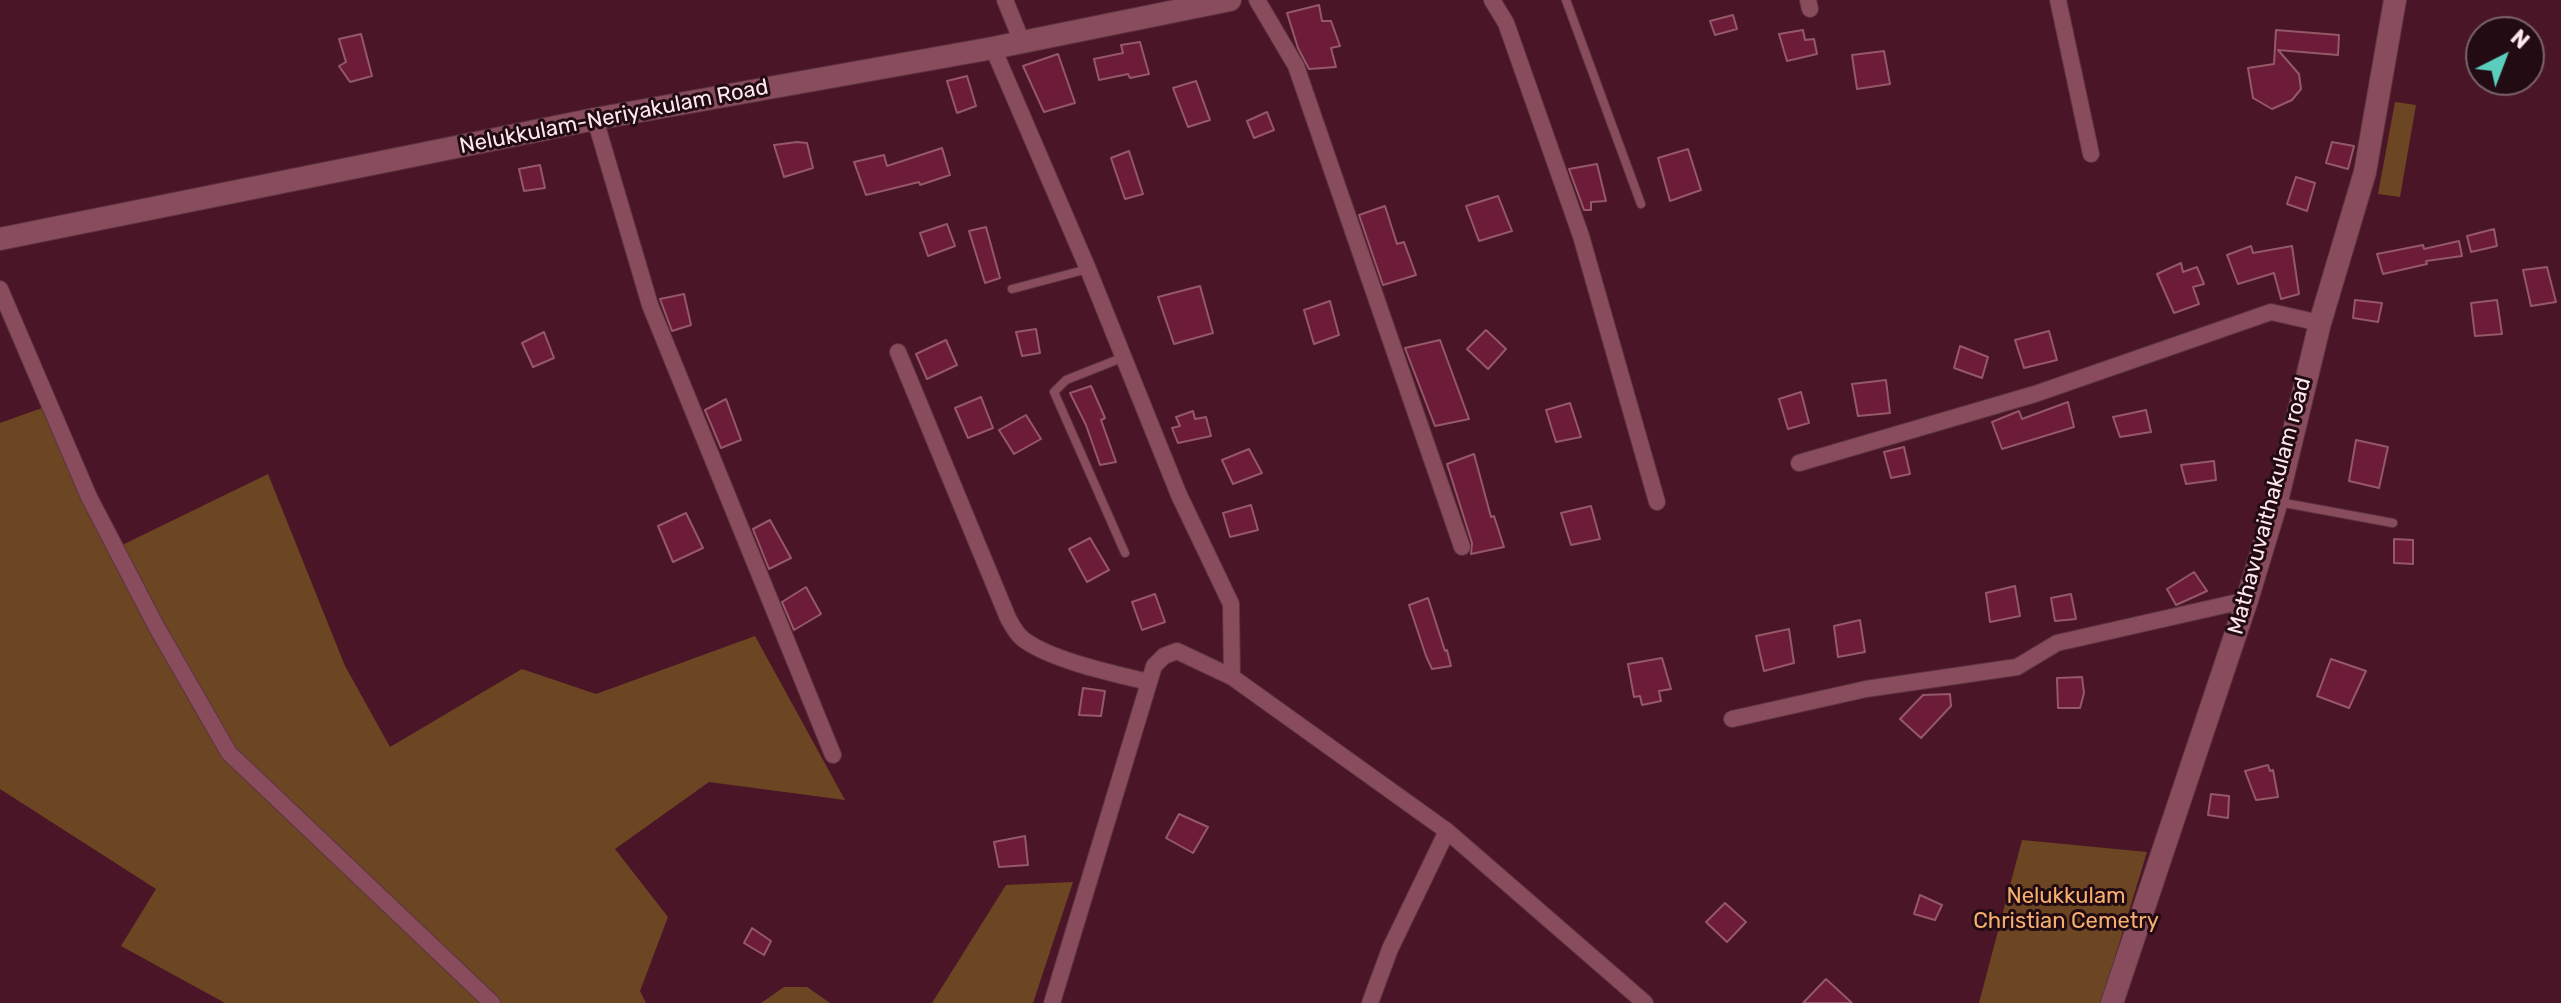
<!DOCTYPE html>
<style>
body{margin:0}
#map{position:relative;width:2561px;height:1003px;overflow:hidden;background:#4a1527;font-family:Rubik,sans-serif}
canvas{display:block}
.north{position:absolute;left:2465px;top:16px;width:80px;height:80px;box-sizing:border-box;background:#220b12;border:2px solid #7a636a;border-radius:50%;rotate:42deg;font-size:22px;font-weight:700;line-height:32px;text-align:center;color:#fee8ed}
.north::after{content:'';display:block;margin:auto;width:28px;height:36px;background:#5acebd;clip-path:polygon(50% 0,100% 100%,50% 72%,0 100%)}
</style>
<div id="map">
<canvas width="2561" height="1003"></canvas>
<div class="north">N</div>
</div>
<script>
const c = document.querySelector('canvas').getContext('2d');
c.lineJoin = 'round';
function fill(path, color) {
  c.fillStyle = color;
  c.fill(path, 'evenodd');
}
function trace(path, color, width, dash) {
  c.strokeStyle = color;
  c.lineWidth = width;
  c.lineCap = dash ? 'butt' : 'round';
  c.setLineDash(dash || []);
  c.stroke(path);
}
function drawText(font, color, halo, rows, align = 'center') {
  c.font = font + ' Rubik,sans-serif';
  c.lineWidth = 6;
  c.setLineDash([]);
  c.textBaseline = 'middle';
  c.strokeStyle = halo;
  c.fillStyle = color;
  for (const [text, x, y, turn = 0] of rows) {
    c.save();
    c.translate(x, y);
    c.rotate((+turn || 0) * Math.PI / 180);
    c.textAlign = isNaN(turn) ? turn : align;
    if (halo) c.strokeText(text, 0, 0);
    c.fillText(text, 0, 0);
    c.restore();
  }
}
fill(new Path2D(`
 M2395,102L2416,105L2400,197L2378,194Z
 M42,408L114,549L268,474L345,666L390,747L522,669L596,694L755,636L845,800L709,782L615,849L668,917L640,991L646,1003H225L121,946L156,889L0,789V423Z
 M2022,840L2147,852L2101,1003H1979Z
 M1073,882L1033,1003H932L1006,885Z
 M784,987H807L830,1003H761Z`), '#6c4622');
const building = new Path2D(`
 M1319,5L1322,21H1331L1340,46L1331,48L1336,67L1309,69L1298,48L1287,13Z
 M1733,15L1737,29L1715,35L1710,21Z
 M1803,30L1805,40L1814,39L1817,54L1787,61L1779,34Z
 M2276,30L2339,35L2338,55L2278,50L2299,74L2301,89L2292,100L2272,109L2253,98L2248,68L2274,64Z
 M361,34L372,76L350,82L339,66L346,62L339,39Z
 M1140,42L1149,74L1130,78L1128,74L1099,80L1094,59L1123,53L1121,45Z
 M1884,51L1890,84L1857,89L1852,55Z
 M1058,54L1075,103L1044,112L1023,66Z
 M967,76L976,106L957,113L947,81Z
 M1196,81L1210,120L1188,127L1173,88Z
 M1267,112L1274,130L1254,138L1247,121Z
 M797,142L807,143L813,168L784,177L774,145Z
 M2332,142L2354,146L2348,169L2326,163Z
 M942,148L950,175L920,185L919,182L866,195L854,162L884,155L887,166Z
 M1688,149L1701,190L1670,201L1658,158Z
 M1129,151L1143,194L1125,199L1111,158Z
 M1597,164L1606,201L1591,202V210H1584L1569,169Z
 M540,165L545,188L524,191L519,169Z
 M2296,177L2315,183L2307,211L2287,204Z
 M1498,196L1512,231L1479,241L1466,206Z
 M1385,206L1397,244L1404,242L1416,275L1383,285L1359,215Z
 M947,224L955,246L928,256L920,233Z
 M986,227L1000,278L985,283L969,231Z
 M2494,229L2497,246L2471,252L2467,236Z
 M2459,241L2462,256L2426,261L2427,264L2383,274L2377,254L2423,245L2424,249Z
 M2251,246L2253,253L2292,246L2299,294L2281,299L2274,273L2238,284L2227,255Z
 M2181,263L2183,272L2197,267L2204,284L2193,287L2199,304L2174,313L2157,274Z
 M2547,267L2556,302L2531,306L2523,270Z
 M1200,286L1213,333L1174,344L1158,297Z
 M684,294L691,325L672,331L660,299Z
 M2355,300L2382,303L2378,322L2353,318Z
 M2497,300L2502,334L2475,336L2471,303Z
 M1330,301L1339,335L1314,344L1304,310Z
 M1036,329L1040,353L1022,356L1016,332Z
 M1486,330L1506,349L1488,369L1467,349Z
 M2049,331L2057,360L2024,368L2015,340Z
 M544,332L554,358L533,367L522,343Z
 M946,340L957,365L927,379L916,354Z
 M1440,340L1469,419L1435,426L1405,348Z
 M1960,346L1988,357L1982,378L1954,368Z
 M1886,380L1890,413L1858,416L1852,384Z
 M1091,386L1105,418L1101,420L1116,462L1100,465L1086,425L1070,393Z
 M1801,392L1809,423L1788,429L1779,399Z
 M981,397L993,428L968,438L955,408Z
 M726,399L741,440L721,448L705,410Z
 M2068,402L2074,427L2002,449L1992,422L2019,411L2022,419Z
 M1570,403L1581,437L1556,442L1546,410Z
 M2146,410L2151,432L2120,437L2113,417Z
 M1193,411L1195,419L1206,417L1211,436L1178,443L1172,428L1180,426L1176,417Z
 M1026,415L1041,439L1014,454L999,430Z
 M2356,440L2388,447L2379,488L2349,481Z
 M1904,447L1910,474L1891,478L1884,452Z
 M1249,449L1262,473L1233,484L1222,460Z
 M1474,454L1491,517L1494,516L1504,547L1471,554L1472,543L1447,464Z
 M2214,461L2216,480L2186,484L2181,465Z
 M1251,505L1258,530L1230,537L1223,513Z
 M1591,506L1600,539L1571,545L1561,513Z
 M686,513L703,548L673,562L658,526Z
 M770,520L791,558L769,569L753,529Z
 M1090,538L1109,570L1087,582L1069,549Z
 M2394,539L2413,540V564L2394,563Z
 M2194,572L2207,591L2176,605L2167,589Z
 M2015,586L2020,616L1990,622L1986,593Z
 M806,587L821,614L794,630L782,602Z
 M1155,594L1165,622L1142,630L1132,602Z
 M2071,594L2076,619L2055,621L2051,598Z
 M1428,598L1445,651L1447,650L1451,666L1432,669L1426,656L1409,605Z
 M1860,620L1865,652L1838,657L1834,626Z
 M1789,629L1794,663L1764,671L1756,636Z
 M1662,658L1671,689L1659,691L1661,701L1642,705L1640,696L1634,697L1628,664Z
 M2331,659L2366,671L2349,708L2317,696Z
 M2082,677L2084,693L2080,708H2058L2057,678Z
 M1083,688L1105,691L1101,716L1079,715Z
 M1950,694L1951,706L1921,738L1900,719L1923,695Z
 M2268,765L2270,771L2273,770L2278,797L2256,800L2245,771Z
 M2211,794L2229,796L2228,818L2208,815Z
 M1179,814L1208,827L1193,853L1166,838Z
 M1025,836L1028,865L999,867L994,842Z
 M1920,895L1942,905L1935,920L1914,914Z
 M1725,903L1746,922L1727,942L1706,922Z
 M752,928L771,941L764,955L744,943Z
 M1826,979L1852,1003H1803Z`);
fill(building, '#6c1b39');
trace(building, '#955869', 2);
const lane = new Path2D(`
 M1566,0L1641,204
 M1012,289L1088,269
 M1124,357L1066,380L1054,392L1125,553
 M2279,502L2393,523`);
const street = new Path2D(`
 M1005,0L1022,42
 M1257,0L1296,66L1462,547
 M1492,0L1506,23L1581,236L1657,502
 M1808,0L1810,9
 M2058,0L2091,154
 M993,48L1088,269L1179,495L1231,604L1232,677
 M595,119L650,305L833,755
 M0,289L89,497L156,626L229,753L492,1003
 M898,352L1008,618C1012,625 1016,634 1023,639C1050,660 1115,674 1149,682
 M1799,463L2035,394L2271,312L2320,323
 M1732,719L1866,689L2017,667L2057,643L2247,600
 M1052,1003L1154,666L1164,656L1177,651L1232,677L1447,831L1645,1003
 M1370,1003L1390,949L1447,831`);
const secondary = new Path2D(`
 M0,239L595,119L993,48L1230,0
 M2112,1003L2247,600L2277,501L2320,323L2365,172L2395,0`);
trace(lane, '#5c3341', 10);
trace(street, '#5c3341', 18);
trace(secondary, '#5c3341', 24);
trace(lane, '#884c5d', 8);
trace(street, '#884c5d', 16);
trace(secondary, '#884c5d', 22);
drawText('22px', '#fee8ed', '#220b12', [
 ["Nelukkulam-Neriyakulam Road",614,117,-11],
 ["Mathavuvaithakulam road",2270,506,-75]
]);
drawText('22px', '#f6af6e', '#220b12', [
 ["Nelukkulam",2066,897],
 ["Christian Cemetry",2066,922]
]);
</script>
